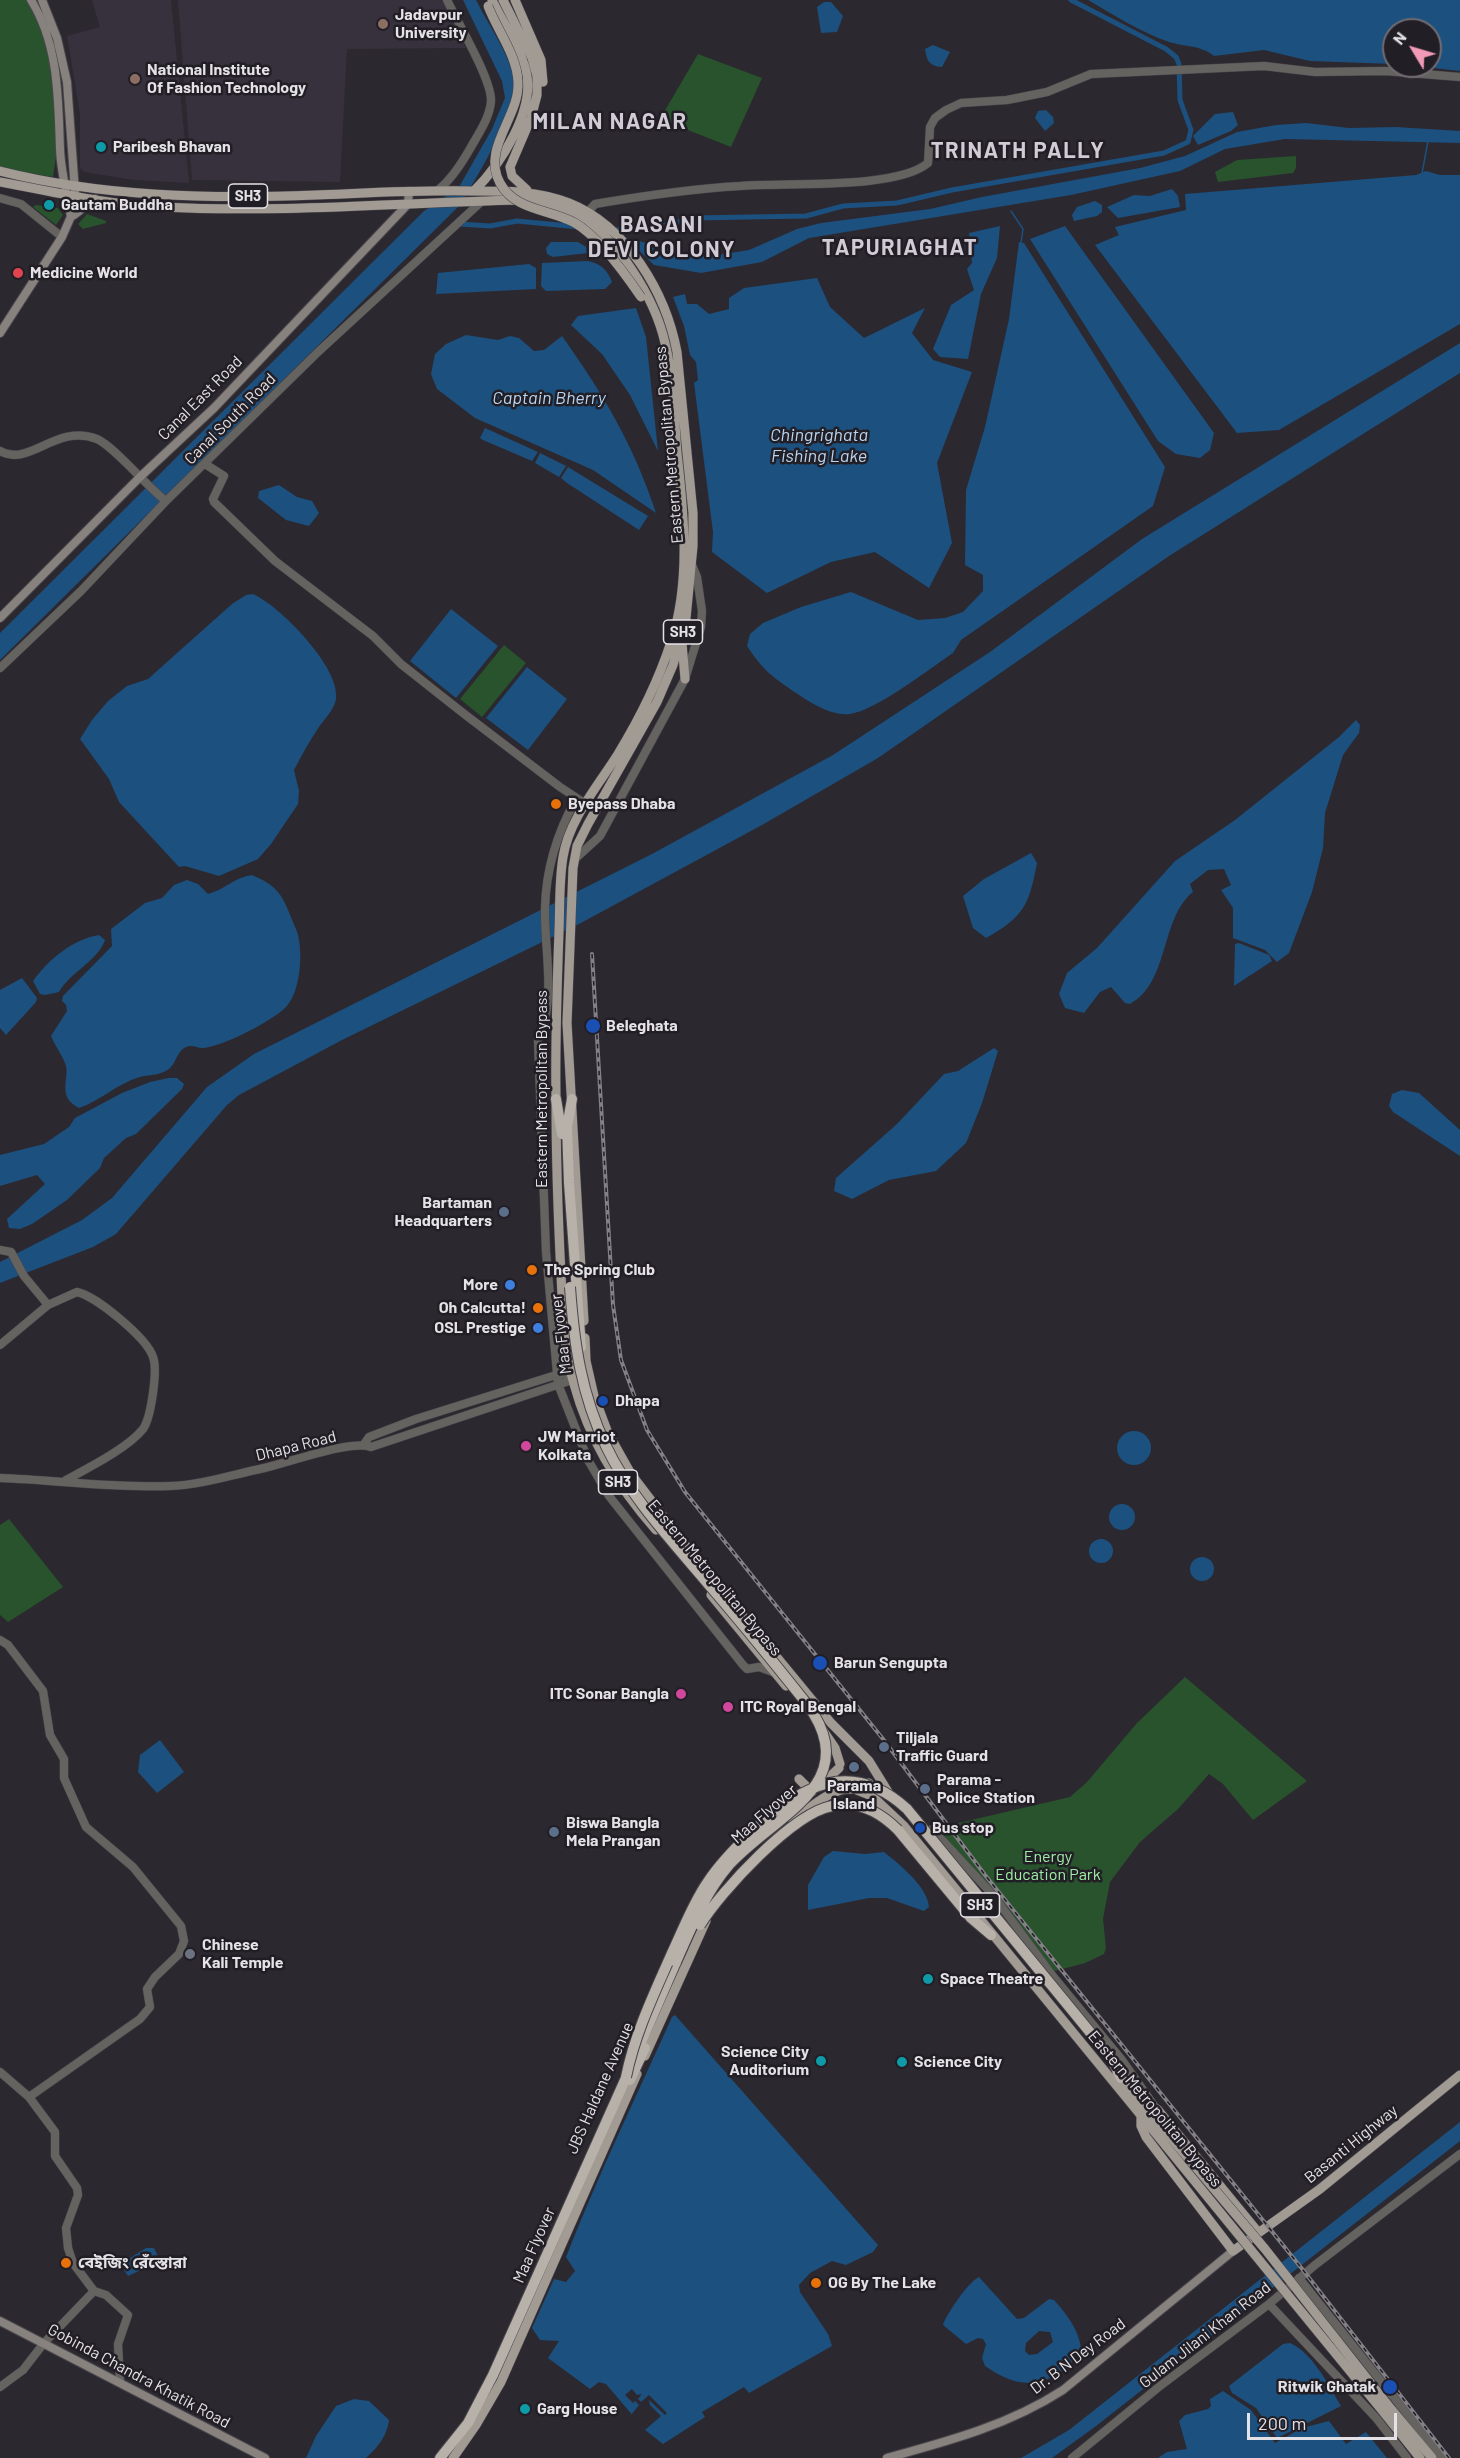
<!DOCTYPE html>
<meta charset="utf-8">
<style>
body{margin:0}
#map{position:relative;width:1460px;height:2458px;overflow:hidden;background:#2c282f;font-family:Barlow,sans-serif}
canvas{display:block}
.north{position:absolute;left:1382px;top:18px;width:60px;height:60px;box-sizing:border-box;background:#221e25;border:2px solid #706c72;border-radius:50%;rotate:308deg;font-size:16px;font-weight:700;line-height:24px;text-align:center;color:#e4e2e6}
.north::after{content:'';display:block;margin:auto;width:21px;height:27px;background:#f09ab7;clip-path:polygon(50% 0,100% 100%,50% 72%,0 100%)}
.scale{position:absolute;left:1247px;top:2413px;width:150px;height:27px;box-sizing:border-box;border:3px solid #e4e2e6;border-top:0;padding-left:8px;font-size:18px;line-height:21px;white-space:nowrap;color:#e4e2e6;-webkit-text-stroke:4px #221e25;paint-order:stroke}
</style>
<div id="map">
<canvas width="1460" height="2458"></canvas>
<div class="north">N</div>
<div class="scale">200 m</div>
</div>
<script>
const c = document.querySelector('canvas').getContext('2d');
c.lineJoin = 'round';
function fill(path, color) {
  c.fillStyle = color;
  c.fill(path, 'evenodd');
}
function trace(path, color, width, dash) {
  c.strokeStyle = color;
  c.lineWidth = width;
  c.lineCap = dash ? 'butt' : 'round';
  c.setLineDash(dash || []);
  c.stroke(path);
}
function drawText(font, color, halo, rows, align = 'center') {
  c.font = font + ' Barlow,"Noto Sans Bengali",sans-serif';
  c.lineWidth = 5;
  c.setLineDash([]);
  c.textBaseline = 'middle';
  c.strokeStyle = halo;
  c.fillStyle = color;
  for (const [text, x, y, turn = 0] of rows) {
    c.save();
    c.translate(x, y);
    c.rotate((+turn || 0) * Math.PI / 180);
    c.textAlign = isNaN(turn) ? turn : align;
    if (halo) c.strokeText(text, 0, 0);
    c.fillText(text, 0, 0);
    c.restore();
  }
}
fill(new Path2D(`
 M92,0H171L189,183L134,180L84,172L80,168V114L67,36L100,27Z
 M178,0H443L466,48L347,49L340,182L192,180Z`), '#37313d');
fill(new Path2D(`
 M0,0H29C59,50 63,122 53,177L0,168Z
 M698,54L762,78L731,147L660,119Z
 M1296,156V168L1293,173L1218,182L1215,172L1237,160Z
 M36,205L58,208L63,215L56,225L33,207Z
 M87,214L106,221V223L83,229L78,224Z
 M504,645L526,663L482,717L460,699Z
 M9,1519L63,1587L8,1622L0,1615V1525Z
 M1185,1677L1307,1781L1253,1820L1223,1784L1209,1774L1178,1809L1140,1842L1110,1882L1103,1919L1106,1948L1104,1954L1085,1963L1051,1972L937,1832V1828L1070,1797L1087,1782L1137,1723Z`), '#28532d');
fill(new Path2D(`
 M463,0H476C488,24 506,49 513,74C522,105 477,177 460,205L0,660V633L424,211L459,187L492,129L505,98L502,81Z
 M1088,0H1460V71L1416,66H1430V30H1394V64L1310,61L1264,50L1214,56C1201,45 1185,47 1169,42C1140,32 1114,15 1088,0Z
 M824,2H831L843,16L837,32L821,33L817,7Z
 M933,45L950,52L942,67C929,66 927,61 925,49Z
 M1046,110L1053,117L1054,123L1045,131L1035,118L1038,111Z
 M1233,112L1238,125L1231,131L1198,145L1193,136L1215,114Z
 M1306,123L1349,128L1396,127L1460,131V143L1285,139L1225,149L1180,171L1071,195L809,238L762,262L701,273L654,265L626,238L689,253L718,255L749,250L797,229L821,223L930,209L982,197L1140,168L1185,156L1237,132L1276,125Z
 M1426,171L1440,175H1460V324L1279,430L1237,433L1095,245L1119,235L1115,227L1186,210L1185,194L1416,175Z
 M1172,189L1178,196L1180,207L1118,218L1107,207L1134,195L1150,196Z
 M1095,201L1102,205V212L1097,216L1074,221L1072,215L1077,207Z
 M1000,226L997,258L981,294L968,359L940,357L933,349L951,305L974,290L967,269L972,263L969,233Z
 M1065,226L1214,433L1210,450L1200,458L1176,454L1158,441L1030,239Z
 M551,242H578L586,247L588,253L553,257L547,254L546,248Z
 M1019,242L1024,243L1165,467L1153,506L961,640L953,653C929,669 877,710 850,714C831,716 811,703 796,693C771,676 763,670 747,646L750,634L763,623L801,607L851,592L918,620L945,618L963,612L983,591V575L965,565L966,490L985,427L1009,319Z
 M588,261C601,264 607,269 612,282L605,289L546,291L541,286L542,263Z
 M529,264L536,268V289L436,294L438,273Z
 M817,278L830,307L864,338L925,308L912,333L933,360L972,372L937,463L952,543L929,588L875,552L831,562L767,593L712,552L713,532L694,383L698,380L696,362L690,355L684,326L673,297L685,294L687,304H697L709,314L729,309V298L744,288Z
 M636,308L646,337L658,451L630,395L602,354L571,325L578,316Z
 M466,335L498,340L510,336L519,338L534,351L544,350L562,336C603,394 634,445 656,513L593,470L475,418L437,389L431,374L435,354L446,344Z
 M1460,343V373L1169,556L878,758L762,825L579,924L342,1040L239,1095L227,1105L116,1234L93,1247L0,1283V1262L82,1220L112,1198L207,1087L254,1054L652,854L833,755L990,652L1142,539Z
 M485,428L538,452L532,461L483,440L480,438Z
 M540,453L566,466L559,477L535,463Z
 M568,467L648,516L639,530L567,483L561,478Z
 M279,485L297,497L312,501L319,513L309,526L286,520L258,498L259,491Z
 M253,594C279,605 341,668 336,699C334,711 323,720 317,730C308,743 301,757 294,770L299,791L298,804L271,844L258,859L219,876L185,866L179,867L119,802L109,779L80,739L92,720L108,701L127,686L148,679L232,604L246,595Z
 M451,609L498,646L456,698L410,661Z
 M527,667L567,699L528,750L486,718Z
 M1356,720L1360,725L1359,733L1343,755L1325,813L1323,848L1312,892L1289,953L1277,962L1265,950L1233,938V908L1221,890L1231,885L1224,869L1208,870L1190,884L1193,892C1160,918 1170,982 1130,1004L1125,1003L1111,987L1100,992L1084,1013L1065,1008L1059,994L1067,973L1097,948L1175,861L1235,820L1339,737Z
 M1031,853L1037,863C1029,905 1024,917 986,938L973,928L963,896L984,879Z
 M252,875C283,888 283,899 296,929C304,948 301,992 286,1007C271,1022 225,1045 204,1048C198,1049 193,1044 186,1047C177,1051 176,1063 170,1068C161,1076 151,1074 140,1077C118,1083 100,1101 79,1108C57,1097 69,1080 66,1066C63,1056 55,1046 51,1036L67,1011L66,1005L62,1001L63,996L112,946L111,929L145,903L162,898L174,885L187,880L198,884L208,894C224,890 235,877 252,875Z
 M99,935L105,940C97,962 70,972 59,992L45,995L40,994L33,981C48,960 73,939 99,935Z
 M1239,943L1269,955L1272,961L1234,986L1235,944Z
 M22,978L37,998L36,1002L6,1035L0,1028V990Z
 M994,1048L998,1051L982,1103L966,1143L936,1171L889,1180L852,1199L834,1191L836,1178L897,1124L944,1074L958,1071Z
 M169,1078H177L184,1084L182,1089L136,1134L126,1138L104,1158L100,1168L67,1200L32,1224L20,1229L9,1228L7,1219L45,1184L37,1175L0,1186V1155L44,1144L69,1127L75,1118L122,1093L150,1082Z
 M1402,1090L1419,1093L1460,1130V1156L1393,1112L1389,1106L1392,1094Z
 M1117 1448a17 17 0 1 1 34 0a17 17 0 1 1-34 0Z
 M1109 1517a13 13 0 1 1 26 0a13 13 0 1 1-26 0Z
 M1089 1551a12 12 0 1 1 24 0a12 12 0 1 1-24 0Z
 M1190 1569a12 12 0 1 1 24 0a12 12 0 1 1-24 0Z
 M160,1740L184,1772L157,1793L138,1772L140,1755Z
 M833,1851L865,1854L884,1852C899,1864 928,1887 929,1907L924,1911L887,1898H869L808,1910V1885L824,1857Z
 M675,2015L878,2245L873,2252L846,2265L832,2261L810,2273L799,2285L800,2292L828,2334L832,2346L749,2393L744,2387L702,2412L705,2417L663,2444L645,2430L606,2384L599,2382L590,2389L548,2358L559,2341L540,2340L532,2328L554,2279L566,2282L575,2271L566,2257C598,2175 636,2097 672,2017Z
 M1460,2122V2141L1096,2426L1052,2458H1021L1069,2430Z
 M146,2248H154L160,2261L128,2276L124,2270L127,2260Z
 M979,2277L1017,2319L1024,2318L1049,2299L1054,2300C1064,2311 1077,2327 1080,2343C1083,2353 1075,2359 1068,2366C1040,2390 1015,2387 985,2366L982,2358L986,2344L983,2339L978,2338L966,2344L943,2325C946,2315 968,2282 979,2277ZM1039,2331L1050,2332L1053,2342L1037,2354L1029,2355L1025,2351L1026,2343Z
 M1290,2343C1313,2353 1329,2386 1341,2406L1277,2438L1256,2408L1232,2393L1229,2386L1283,2344Z
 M1223,2391L1251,2410L1275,2443L1302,2428L1329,2421L1346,2444L1366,2432L1387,2458H1158L1167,2452L1187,2449L1179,2421L1185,2415L1208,2409L1211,2406L1210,2399Z
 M354,2399L369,2401L389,2420C387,2436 378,2447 366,2458H306L316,2436L336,2406Z`), '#1c507f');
fill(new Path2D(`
 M632,2389L637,2395L642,2394L638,2399L641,2402L649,2395L667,2413L665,2415L649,2400L650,2405L661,2416L645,2430L631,2415L639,2405L635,2401L633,2403L625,2395Z`), '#2c282f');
trace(new Path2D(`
 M1422,173L1428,141
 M1011,211L1023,229L1021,243`), '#1c507f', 1.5);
trace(new Path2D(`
 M459,224L490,226L517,221L579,227
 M612,230L653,228L694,218L806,216L843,206L897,203L952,190L1164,153L1188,142L1191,130L1180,100L1179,64L1176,57L1166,49L1071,0`), '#1c507f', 5);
const tertiary = new Path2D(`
 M438,190C452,179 462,163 471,147C479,133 490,117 491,101C492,80 457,21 447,0
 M0,198L21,204L62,237
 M588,212L595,204C642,196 691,189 740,186C784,182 896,190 928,163L930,127L935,118L946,110L961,103L1007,100L1047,92L1091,74L1264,66L1315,72L1385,71L1460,77
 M0,451C29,468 56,423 97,439C115,447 148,488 166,501
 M205,464L224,476L213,499L214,502L275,561L373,636L401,664L463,713L560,787L595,810
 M0,668L81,591L166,501L318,352L482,201
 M576,799C557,833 546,868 545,908C544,951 557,999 538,1039L546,1252L558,1384L588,1460L609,1496L743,1665L747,1669L759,1667L773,1672
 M575,859L600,836L685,679L701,627L702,611L697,577L692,565
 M0,1250L11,1252L24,1276L48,1305
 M0,1345L48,1305L77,1292C96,1296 147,1338 153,1357C158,1370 151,1418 143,1429C128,1448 88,1468 66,1480
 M364,1444L369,1437L416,1419L556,1375L576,1373
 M0,1478C56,1480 113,1488 170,1486C200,1485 231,1475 260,1469C285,1464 351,1439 371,1447L578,1378
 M0,1640L8,1645L43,1691L50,1735L64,1759V1778L86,1827L133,1867L181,1926L184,1941L179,1954L155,1977L147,1989L150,2007L140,2019L29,2097
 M932,1829L993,1895L1052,1975L1122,2060L1153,2104
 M0,2072L29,2097L55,2132V2156L77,2188L78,2195L66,2228L68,2248L73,2263L94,2291L44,2343L23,2370L0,2387
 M1299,2278L1442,2458
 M94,2291L106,2295L128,2315L118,2344L120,2381
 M1269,2304L1377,2419L1407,2458
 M1072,2458L1160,2386L1269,2304L1315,2265L1460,2154`);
const secondary = new Path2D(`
 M31,0C59,45 58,98 60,149C61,173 67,194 71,217
 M74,215L95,199
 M0,333L62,237L76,205L67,82L57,38L42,0
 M0,618L140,477L214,408L408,204L409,191
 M0,2321L265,2458
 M887,2458C949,2441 1009,2425 1063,2390L1233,2251`);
const primary = new Path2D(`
 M503,0L532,58L537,76V95L531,118L510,167L512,176L527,190
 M515,0L541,60L543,82
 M0,171C104,197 209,199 316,195C368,193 419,190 471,191C505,191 536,190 569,203C627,226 666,293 677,352L693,513V546L686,618L673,665L657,702L588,824L577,846L573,868L567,1023L584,1321
 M0,182C54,192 108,205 162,207C280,213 400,203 518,200C537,201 557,206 575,214C617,235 655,299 665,343C674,379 674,417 677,453C684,515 691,582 671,642C658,682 640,718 618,754C598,786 569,819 563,857C559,881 560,906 559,931C557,987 555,1043 556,1099C556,1158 558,1216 561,1275C563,1312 563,1349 574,1384C589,1439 618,1487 656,1530
 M474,191C500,165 536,110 526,71C520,47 503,23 492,0
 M682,643L685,679
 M585,1338L586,1361L594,1396L608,1433L631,1474L692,1554L831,1723L869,1761L890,1795
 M711,1595L786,1686
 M822,1729L835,1748L840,1764
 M799,1779L812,1792
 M821,1785L839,1768
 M857,1790L872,1796L904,1826L1166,2146
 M793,1821C807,1810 821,1797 838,1791C849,1787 859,1792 869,1783
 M645,2056L706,1921
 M1117,2073L1172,2139
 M1141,2097L1158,2110L1258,2232
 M1141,2116V2126L1146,2137L1233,2251L1320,2189L1460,2075
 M1391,2409L1432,2458
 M1385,2414L1420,2458
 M453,2458L476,2425L501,2382L637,2074`);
const motorway = new Path2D(`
 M556,1099L562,1134
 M572,1099L567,1127L569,1183L581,1347
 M898,1830L971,1918L991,1935
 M1094,2037L1112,2059L1121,2078
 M636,2054L676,1962
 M630,2080L645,2048
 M440,2458L468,2423L493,2375L629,2071`);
trace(tertiary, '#49464c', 9);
trace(secondary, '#49464c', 10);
trace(primary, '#49464c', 10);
trace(motorway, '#49464c', 12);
trace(tertiary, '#65635f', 8);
trace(secondary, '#87827d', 8);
trace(primary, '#a19b94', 9);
trace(motorway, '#b8b1a9', 10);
const rail = new Path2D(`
 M592,954L613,1305L621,1360L647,1430L685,1492L883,1739L985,1875L1303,2270L1449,2458`);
trace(rail, '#838086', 4);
trace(rail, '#221e25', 1.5, [4.5]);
const primaryBridge = new Path2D(`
 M488,6C497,30 517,55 518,82C520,117 481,148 500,183C515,211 550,209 575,223C598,236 626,275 641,297
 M1172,2139L1265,2249L1391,2409
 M1166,2146L1385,2414`);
const motorwayBridge = new Path2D(`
 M570,1287C574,1343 581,1394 606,1446C630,1497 673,1542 709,1585C743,1624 775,1664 807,1704C866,1784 774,1815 729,1865C705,1893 691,1928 676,1962
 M700,1925C721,1891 793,1813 832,1806C858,1800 880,1812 898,1830
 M626,2077C635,2033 654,1994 672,1953C683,1930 692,1905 707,1883C720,1863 738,1845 755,1829C802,1785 851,1758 907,1809L1094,2037`);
trace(primaryBridge, '#49464c', 10, []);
trace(motorwayBridge, '#49464c', 12, []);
trace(primaryBridge, '#a19b94', 9);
trace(motorwayBridge, '#b8b1a9', 10);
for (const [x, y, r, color] of [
 [383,24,6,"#8d6e63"],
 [135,79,6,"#8d6e63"],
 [101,147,6,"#0f9aa8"],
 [49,205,6,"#0f9aa8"],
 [18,273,6,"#e0444e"],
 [556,804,6,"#e8710a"],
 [593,1026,8,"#1a4fb4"],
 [504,1212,6,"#5c6f8a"],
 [532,1270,6,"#e8710a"],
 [510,1285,6,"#3f7fe0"],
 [538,1308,6,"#e8710a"],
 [538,1328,6,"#3f7fe0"],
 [603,1401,6,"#1a4fb4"],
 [526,1446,6,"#d1479c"],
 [820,1663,8,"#1a4fb4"],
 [681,1694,6,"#d1479c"],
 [728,1707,6,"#d1479c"],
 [884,1747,6,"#5c6f8a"],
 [854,1767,6,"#5c6f8a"],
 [925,1789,6,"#5c6f8a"],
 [920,1828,6,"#1a4fb4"],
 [554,1832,6,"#5c6f8a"],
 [190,1954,6,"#6b7280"],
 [928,1979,6,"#0f9aa8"],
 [821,2061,6,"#0f9aa8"],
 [902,2062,6,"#0f9aa8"],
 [66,2263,6,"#e8710a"],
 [816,2283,6,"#e8710a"],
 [1390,2387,8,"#1a4fb4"],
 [525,2409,6,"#0f9aa8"]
]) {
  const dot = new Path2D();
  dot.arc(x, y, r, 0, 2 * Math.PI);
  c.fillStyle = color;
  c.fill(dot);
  trace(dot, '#221e25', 2);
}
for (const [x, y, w] of [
 [248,196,39],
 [683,632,39],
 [618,1482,39],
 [980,1905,39]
]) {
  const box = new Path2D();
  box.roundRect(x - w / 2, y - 12, w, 24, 4.5);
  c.fillStyle = '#221e25';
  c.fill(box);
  trace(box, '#e4e2e6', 1.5);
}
drawText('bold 15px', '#e4e2e6', null, [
 ["SH3",248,196],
 ["SH3",683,632],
 ["SH3",618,1482],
 ["SH3",980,1905]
]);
drawText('bold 16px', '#e4e2e6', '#221e25', [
 ["Jadavpur",395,15],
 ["University",395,33],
 ["National Institute",147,70],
 ["Of Fashion Technology",147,88],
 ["Paribesh Bhavan",113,147],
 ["Gautam Buddha",61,205],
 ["Medicine World",30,273],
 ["Byepass Dhaba",568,804],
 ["Beleghata",606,1026],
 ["Bartaman",492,1203,"right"],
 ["Headquarters",492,1221,"right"],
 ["The Spring Club",544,1270],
 ["More",498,1285,"right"],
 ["Oh Calcutta!",526,1308,"right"],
 ["OSL Prestige",526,1328,"right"],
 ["Dhapa",615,1401],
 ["JW Marriot",538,1437],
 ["Kolkata",538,1455],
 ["Barun Sengupta",834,1663],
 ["ITC Sonar Bangla",669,1694,"right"],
 ["ITC Royal Bengal",740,1707],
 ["Tiljala",896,1738],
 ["Traffic Guard",896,1756],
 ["Parama -",937,1780],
 ["Police Station",937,1798],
 ["Parama",854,1786,"center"],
 ["Island",854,1804,"center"],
 ["Biswa Bangla",566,1823],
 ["Mela Prangan",566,1841],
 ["Bus stop",932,1828],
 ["Chinese",202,1945],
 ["Kali Temple",202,1963],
 ["Space Theatre",940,1979],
 ["Science City",809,2052,"right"],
 ["Auditorium",809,2070,"right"],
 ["Science City",914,2062],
 ["বেইজিং রেঁস্তোরা",78,2263],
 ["OG By The Lake",828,2283],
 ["Ritwik Ghatak",1376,2387,"right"],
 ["Garg House",537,2409]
], 'left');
drawText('16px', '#e4e2e6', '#221e25', [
 ["Canal East Road",200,398,-45],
 ["Canal South Road",230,419,-45],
 ["Eastern Metropolitan Bypass",669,445,-95],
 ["Eastern Metropolitan Bypass",542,1089,-90],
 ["Maa Flyover",561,1334,-97],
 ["Dhapa Road",296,1446,-14],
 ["Eastern Metropolitan Bypass",715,1578,50],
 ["Maa Flyover",764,1814,-41],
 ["JBS Haldane Avenue",600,2088,-66],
 ["Eastern Metropolitan Bypass",1155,2109,50],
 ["Basanti Highway",1351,2144,-39],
 ["Maa Flyover",534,2245,-66],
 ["Gulam Jilani Khan Road",1205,2335,-38],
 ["Dr. B N Dey Road",1078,2356,-37],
 ["Gobinda Chandra Khatik Road",139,2376,28]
]);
drawText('16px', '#9feda5', '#221e25', [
 ["Energy",1048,1857],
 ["Education Park",1048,1875]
]);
drawText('italic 18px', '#b8d4f0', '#221e25', [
 ["Captain Bherry",549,398],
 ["Chingrighata",819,435],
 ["Fishing Lake",819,456]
]);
c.letterSpacing = '1.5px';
drawText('bold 22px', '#d0cbd5', '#221e25', [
 ["MILAN NAGAR",610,122],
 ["TRINATH PALLY",1018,151],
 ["BASANI",662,225],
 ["DEVI COLONY",662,250],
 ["TAPURIAGHAT",900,248]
]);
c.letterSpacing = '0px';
</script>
